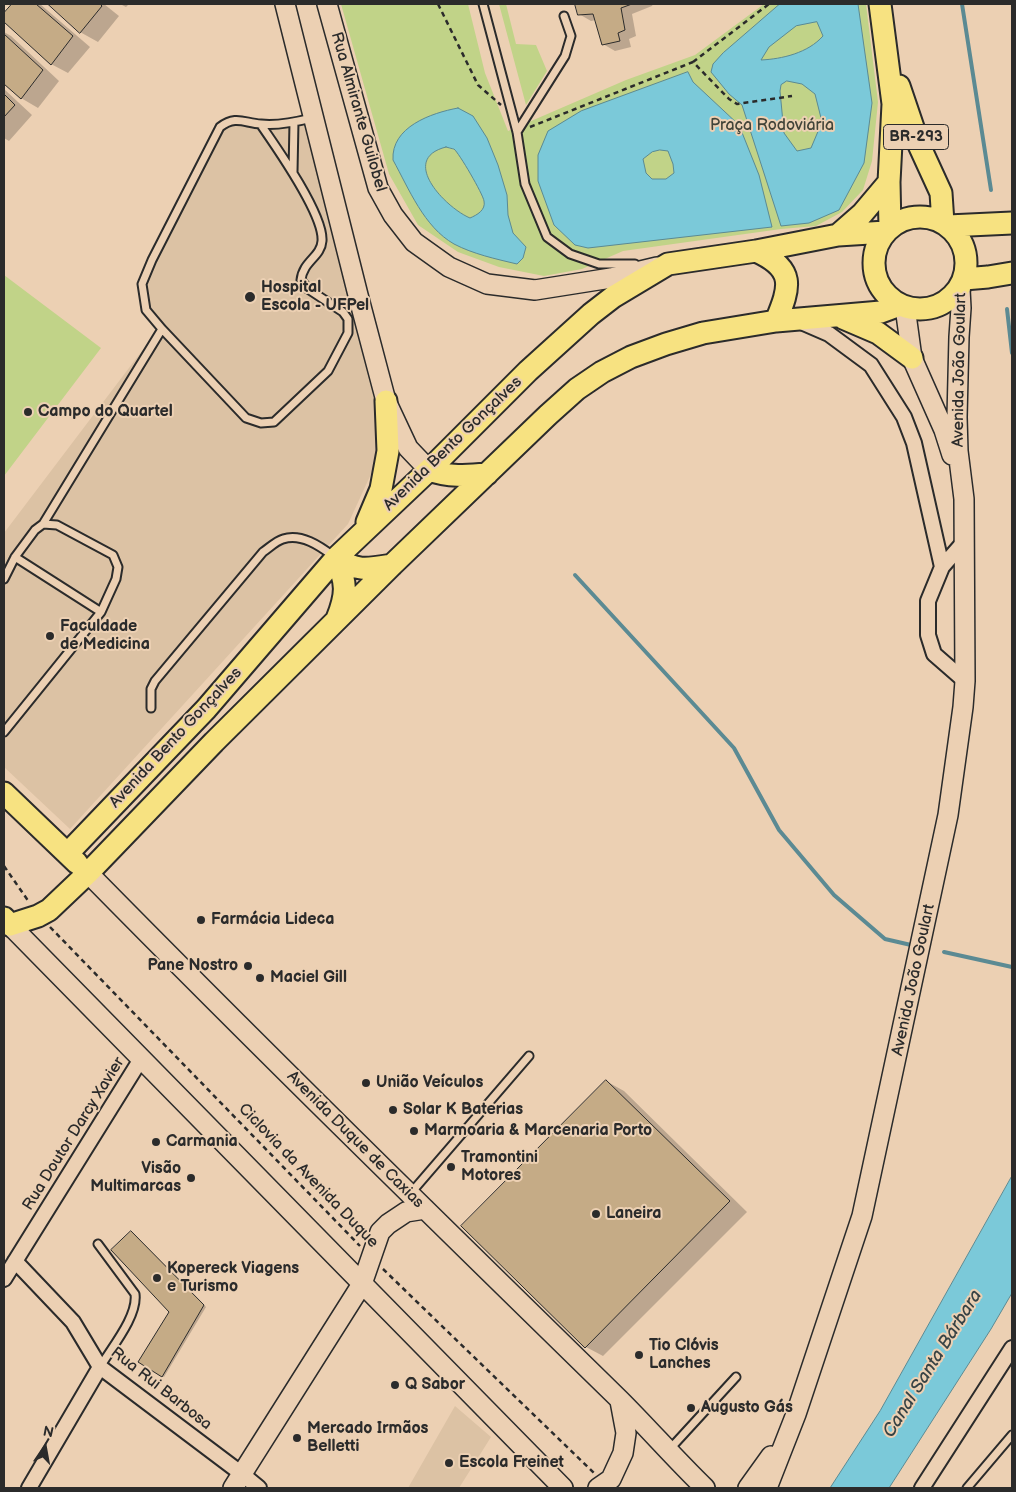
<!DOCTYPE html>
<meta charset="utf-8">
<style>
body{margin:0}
#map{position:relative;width:1016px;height:1492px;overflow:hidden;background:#ecd0b3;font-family:"Balsamiq Sans",sans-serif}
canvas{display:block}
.frame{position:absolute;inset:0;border:5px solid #2b2b2b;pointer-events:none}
.north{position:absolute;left:20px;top:1422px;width:50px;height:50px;-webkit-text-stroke:4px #ecd0b3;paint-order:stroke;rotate:12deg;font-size:14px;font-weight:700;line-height:20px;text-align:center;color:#2b2b2b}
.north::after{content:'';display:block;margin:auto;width:18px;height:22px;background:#2b2b2b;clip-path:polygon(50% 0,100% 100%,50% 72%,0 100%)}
</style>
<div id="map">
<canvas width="1016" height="1492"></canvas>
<div class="frame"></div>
<div class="north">N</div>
</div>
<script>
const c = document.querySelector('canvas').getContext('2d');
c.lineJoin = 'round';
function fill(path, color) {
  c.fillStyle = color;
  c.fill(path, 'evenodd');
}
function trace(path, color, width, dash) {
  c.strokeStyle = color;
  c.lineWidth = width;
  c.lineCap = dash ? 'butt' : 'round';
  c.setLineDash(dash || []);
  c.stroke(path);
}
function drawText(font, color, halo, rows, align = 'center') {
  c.font = font + ' "Balsamiq Sans",sans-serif';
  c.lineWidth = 4;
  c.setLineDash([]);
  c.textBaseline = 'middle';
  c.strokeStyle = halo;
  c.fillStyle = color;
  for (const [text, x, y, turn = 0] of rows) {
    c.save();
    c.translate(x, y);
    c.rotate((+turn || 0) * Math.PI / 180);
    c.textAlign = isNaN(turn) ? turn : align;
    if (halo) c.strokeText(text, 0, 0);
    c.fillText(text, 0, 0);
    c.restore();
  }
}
fill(new Path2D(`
 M310,118L380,399L377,461L348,524L70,829L4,767V533L160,327L146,310L142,284L220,127L227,121L262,124Z
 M455,1406L491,1437L459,1488H408Z`), '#dcc2a4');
fill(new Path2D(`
 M341,4H468L485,73L508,131L626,80L695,55L764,4H866L878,102L872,161L863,190L842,212L816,226L781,229L623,251L582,269L544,276L499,267L458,252L418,225L389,174Z
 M499,4H506L516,44L536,45L547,71L526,105Z
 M4,275L101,348L4,476Z`), '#c1d388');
const water = new Path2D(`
 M780,4H858L872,103L864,163L839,210L809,223L781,226L742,105L729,94L711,72L713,64L723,53ZM817,22L823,36C808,53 782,59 761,60L769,47L796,26ZM787,81L802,84L815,94L822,122L811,148L797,151L784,133L780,91L781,85Z
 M688,72L693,82L739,125L759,175L772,227L588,248L575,245L554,225L538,181V155L548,131L581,111ZM660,150L668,151L673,164L674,173L666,179H652L646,173L643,159L652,152Z
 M458,108L473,116L487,138L498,165L507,195L508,215L513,233L526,247L523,258L517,264C496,259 473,254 454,244C424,227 409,189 393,160C391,127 431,113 458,108ZM446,147C446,147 453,149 454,149C459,153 483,194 484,201C486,210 477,215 470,218C446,208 398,159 446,147Z
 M1012,1176V1293L991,1329L889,1488H830L880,1411Z`);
fill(water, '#7bc9d9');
trace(water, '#5b8a93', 1);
fill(new Path2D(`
 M14,4H40L90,47L68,73L51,64L4,20V15Z
 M50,4H104L119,16L98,42L80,32Z
 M120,4H129L126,7Z
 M576,4H653L652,6L632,14L636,36L629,39L631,47L615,51L603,44L596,20L591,21L579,14Z
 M4,32L11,36L59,81L38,108L21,98L4,82Z
 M4,89L32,115L9,141L4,138Z
 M606,1081L624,1091L747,1212L603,1356L586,1347Z
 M133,1233L206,1307L164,1377L140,1362L170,1311Z`), '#0003');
trace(new Path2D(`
 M962,4L991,190
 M1007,309L1012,353
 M575,575L734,748L779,830L834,895L885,939L911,945
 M944,952L1012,967`), '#5b8a93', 4);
const building = new Path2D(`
 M12,4H36L73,36L51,65L4,22V13Z
 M48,4H100L102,6L80,33Z
 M575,4H632L621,8L625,30L618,33L620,41L602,45L593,14L578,15Z
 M4,34L43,70L21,99L4,84Z
 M4,94L15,105L4,117Z
 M606,1080L730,1201L585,1348L461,1226Z
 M131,1231L204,1305L162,1377L138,1362L169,1312L111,1250Z`);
fill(building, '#c5ab86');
trace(building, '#2b2b2b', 1);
const lane = new Path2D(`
 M483,4L517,132L525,184L547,237L570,254L599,264H635
 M517,132L565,56L571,36L564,16
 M293,172L294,122
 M162,329L246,418L261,423L274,422L328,371L348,333V319L343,312L308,289L301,280C303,261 321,257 322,241C324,215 277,148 261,125
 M43,524L162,329L146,310L142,284L152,260L220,127C236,115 244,123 261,124C278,126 296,122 312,118
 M15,557L101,612
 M4,579L15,557L35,530L43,524L57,525L113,555L118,567L116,579L101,612L4,732
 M151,708V689L155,681L263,552C269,548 276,541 283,539C301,533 320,546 333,556
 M410,1194L529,1056
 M98,1244L135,1294C138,1316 112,1347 100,1367
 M669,1450L736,1377
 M967,1488L1012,1435`);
const street = new Path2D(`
 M799,321L829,334L871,365L904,417L914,443L942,567
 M963,543L942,567L928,601V635L934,654L965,681
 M15,1261L73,1322L100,1367L242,1474L259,1488
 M4,1279L141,1059
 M29,1488L100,1367
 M922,1488L1012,1348`);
const secondary = new Path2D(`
 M285,4L358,295L386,401L408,448L429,470
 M327,4L378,188L393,215L414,242L449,267L487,284L535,290L611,278L657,267
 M905,307L912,358L944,430L952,455
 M88,873C263,1051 442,1226 620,1400C649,1429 676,1460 705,1488
 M10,925L563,1488
 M233,1488L362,1284L380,1232L388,1224L406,1212L425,1209
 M598,1488L611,1479L623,1453L626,1433L620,1401
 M748,1488L771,1456
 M767,1488L796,1414L862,1216L948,815L963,707L965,681L964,499L958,451L957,417L959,337L961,308L960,289`);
const primary = new Path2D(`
 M880,4L893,104L889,182L890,228
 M899,86L919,145L941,193L943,223
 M874 263a46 46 0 1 1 92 0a46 46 0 1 1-92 0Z
 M948,226L1012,223
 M838,235L862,214L889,182
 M756,251C796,269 790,287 776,321
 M964,279L988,277L1012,273
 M843,318L878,333L912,358
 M429,470C448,477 467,476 487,474
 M367,522L381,489L388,451L386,401
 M336,558C347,583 347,594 337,619
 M336,558C357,572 368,569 392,565
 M4,793L77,863
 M68,853L206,709L336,558L429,470L528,371L591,314L613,297L668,264L756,251L838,235L886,232
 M4,918L10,925L38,916L49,910L88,873L214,742L392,565L548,415L577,389L602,372L631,357L666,344L703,333L776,321L881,312L900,305`);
trace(lane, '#2b2b2b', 11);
trace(street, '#2b2b2b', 18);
trace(secondary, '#2b2b2b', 22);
trace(primary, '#2b2b2b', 25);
trace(new Path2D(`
 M438,4L478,85L501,105
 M693,62L769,4
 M530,127L693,62L729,99L737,104L792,96
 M4,866L29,902
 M50,927L360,1246
 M383,1269L595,1474`), '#2b2b2b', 2.5, [5, 4]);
trace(lane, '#ecd0b3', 7);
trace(street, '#ecd0b3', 14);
trace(secondary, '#ecd0b3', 19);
trace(primary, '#f7e281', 21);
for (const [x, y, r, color] of [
 [250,297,6,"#2b2b2b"],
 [28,412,5,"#2b2b2b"],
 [50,636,5,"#2b2b2b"],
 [201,920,5,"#2b2b2b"],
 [248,966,5,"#2b2b2b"],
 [260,978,5,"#2b2b2b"],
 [366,1083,5,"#2b2b2b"],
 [393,1110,5,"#2b2b2b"],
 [414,1131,5,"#2b2b2b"],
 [156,1142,5,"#2b2b2b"],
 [451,1167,5,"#2b2b2b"],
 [191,1178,5,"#2b2b2b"],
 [596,1214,5,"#2b2b2b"],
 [157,1278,5,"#2b2b2b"],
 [639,1355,5,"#2b2b2b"],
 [395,1385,5,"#2b2b2b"],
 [691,1408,5,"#2b2b2b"],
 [297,1438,5,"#2b2b2b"],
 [449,1463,5,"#2b2b2b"]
]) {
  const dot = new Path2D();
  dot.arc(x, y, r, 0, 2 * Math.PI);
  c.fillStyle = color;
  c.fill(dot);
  trace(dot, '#ecd0b3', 2);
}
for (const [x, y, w] of [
 [916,137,65]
]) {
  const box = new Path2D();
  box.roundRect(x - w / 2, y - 12.5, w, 25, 4);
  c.fillStyle = '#ecd0b3';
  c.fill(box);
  trace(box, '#2b2b2b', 1);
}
drawText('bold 15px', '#2b2b2b', null, [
 ["BR-293",916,137]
]);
drawText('16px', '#2b2b2b', '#ecd0b3', [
 ["Rua Almirante Guilobel",358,112,74],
 ["Avenida João Goulart",960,370,-89],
 ["Avenida Bento Gonçalves",453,444,-44],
 ["Avenida Bento Gonçalves",176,738,-47],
 ["Avenida João Goulart",914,980,-78],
 ["Rua Doutor Darcy Xavier",74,1134,-58],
 ["Avenida Duque de Caxias",355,1140,45],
 ["Ciclovia da Avenida Duque",308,1176,46],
 ["Rua Rui Barbosa",161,1389,38]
]);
drawText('16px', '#424439', '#ecd0b3', [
 ["Praça Rodoviária",772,126]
]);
drawText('bold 16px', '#2b2b2b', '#ecd0b3', [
 ["Hospital",261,288],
 ["Escola - UFPel",261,306],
 ["Campo do Quartel",38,412],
 ["Faculdade",60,627],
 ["de Medicina",60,645],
 ["Farmácia Lideca",211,920],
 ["Pane Nostro",238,966,"right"],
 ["Maciel Gill",270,978],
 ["União Veículos",376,1083],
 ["Solar K Baterias",403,1110],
 ["Marmoaria & Marcenaria Porto",424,1131],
 ["Carmania",166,1142],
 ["Tramontini",461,1158],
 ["Motores",461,1176],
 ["Visão",181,1169,"right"],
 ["Multimarcas",181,1187,"right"],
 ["Laneira",606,1214],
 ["Kopereck Viagens",167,1269],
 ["e Turismo",167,1287],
 ["Tio Clóvis",649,1346],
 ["Lanches",649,1364],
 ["Q Sabor",405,1385],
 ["Augusto Gás",701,1408],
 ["Mercado Irmãos",307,1429],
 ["Belletti",307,1447],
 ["Escola Freinet",459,1463]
], 'left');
drawText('italic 18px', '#374345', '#ecd0b3', [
 ["Canal Santa Bárbara",933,1364,-58]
]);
</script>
